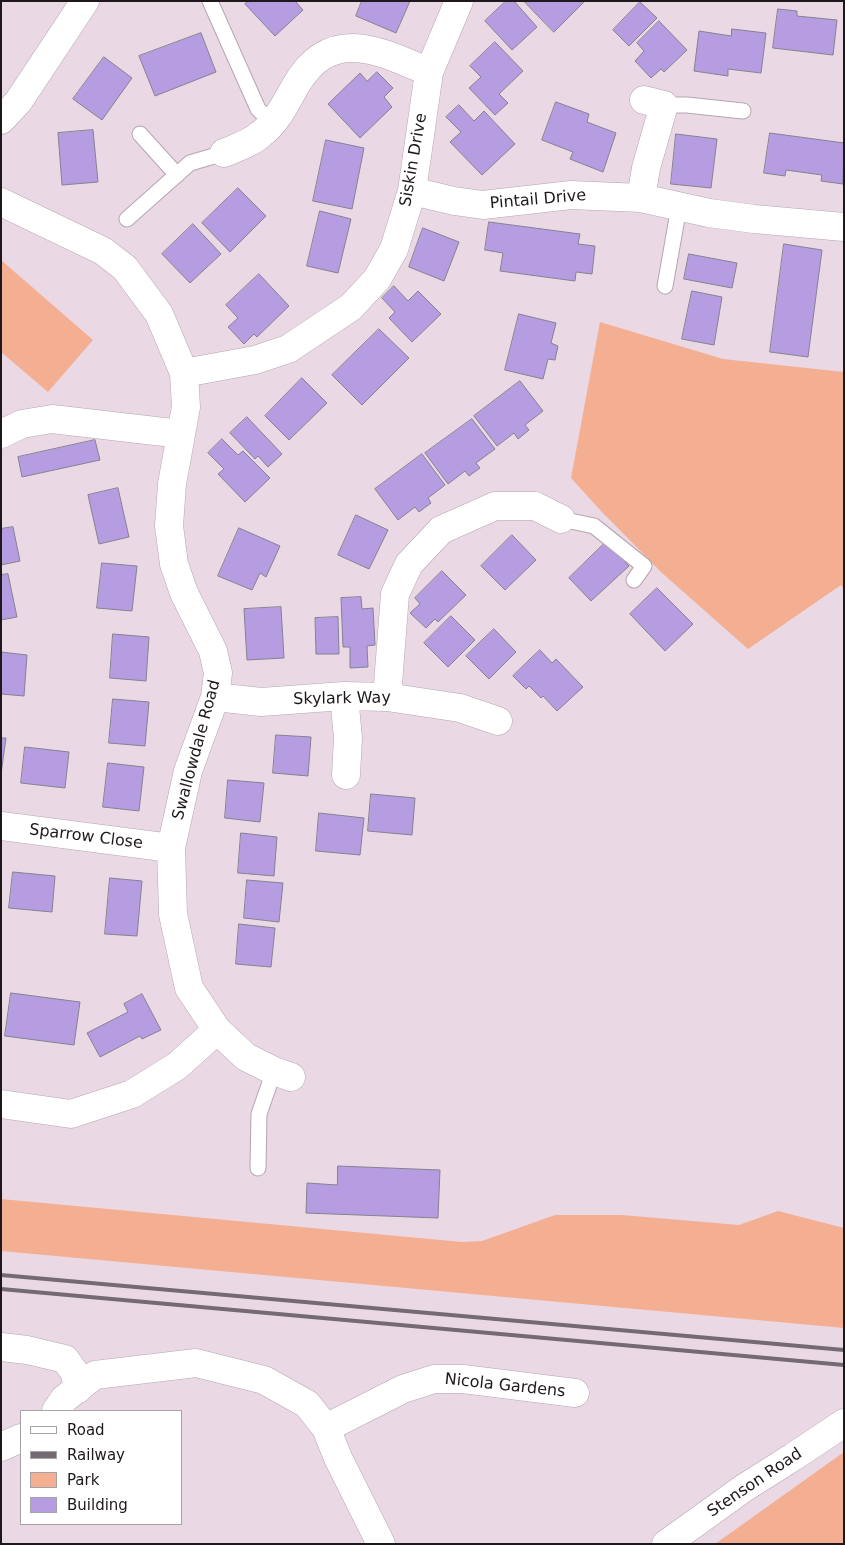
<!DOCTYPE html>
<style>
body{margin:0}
#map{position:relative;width:845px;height:1545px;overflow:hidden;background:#ead9e5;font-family:"DejaVu Sans",sans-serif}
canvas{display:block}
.frame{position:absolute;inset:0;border:2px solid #1e181c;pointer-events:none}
.legend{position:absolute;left:20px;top:1410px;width:162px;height:115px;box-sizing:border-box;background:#fff;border:1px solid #a5a3a4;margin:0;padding:6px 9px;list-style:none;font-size:15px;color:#1e181c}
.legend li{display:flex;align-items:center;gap:10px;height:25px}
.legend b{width:25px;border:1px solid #a5a3a4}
</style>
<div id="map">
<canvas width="845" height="1545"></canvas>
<div class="frame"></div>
<ul class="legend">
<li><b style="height:6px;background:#fff"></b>Road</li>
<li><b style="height:6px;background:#756a72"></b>Railway</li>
<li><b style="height:14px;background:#f4ae92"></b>Park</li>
<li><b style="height:14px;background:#b69ce0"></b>Building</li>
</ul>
</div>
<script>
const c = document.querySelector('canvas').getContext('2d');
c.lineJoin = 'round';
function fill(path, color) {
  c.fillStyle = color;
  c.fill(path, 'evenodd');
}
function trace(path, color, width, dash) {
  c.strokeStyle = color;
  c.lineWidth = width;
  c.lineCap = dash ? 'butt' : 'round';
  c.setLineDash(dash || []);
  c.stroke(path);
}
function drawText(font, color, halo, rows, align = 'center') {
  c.font = font + ' "DejaVu Sans",sans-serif';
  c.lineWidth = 4;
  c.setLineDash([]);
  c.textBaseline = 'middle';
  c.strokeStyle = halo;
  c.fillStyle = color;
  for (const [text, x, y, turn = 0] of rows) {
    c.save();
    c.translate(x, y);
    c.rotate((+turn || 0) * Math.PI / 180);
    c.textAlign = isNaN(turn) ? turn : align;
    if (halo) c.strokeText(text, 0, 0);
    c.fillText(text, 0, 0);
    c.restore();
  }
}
fill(new Path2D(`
 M1,260L93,340L48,392L1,352Z
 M600,322L723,359L844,372V590L841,585L748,649L662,573L601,511L571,478Z
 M1,1199L462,1242L482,1241L555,1215H622L739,1225L778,1211L844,1228V1328L1,1251Z
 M844,1452V1544H715Z`), '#f4ae92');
const building = new Path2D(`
 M249,1H295L303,10L275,36L245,4Z
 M362,1H410L396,33L356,16Z
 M506,1H514L537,27L512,50L485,21Z
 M524,1H584V2L554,32Z
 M640,2L657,18L629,46L613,30Z
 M778,9L797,11V16L837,20L833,55L773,48Z
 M659,21L687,50L664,72L661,69L651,78L635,61L644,51L637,43Z
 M732,29L766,33L761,73L728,69V76L694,71L699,31L731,36Z
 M201,33L216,72L155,96L139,56Z
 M495,42L523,71L499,94L508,103L495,115L469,88L481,77L470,66Z
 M104,57L132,78L102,120L73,99Z
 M377,72L393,88L384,97L392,107L360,138L328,104L360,73L367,81Z
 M556,102L589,114L587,122L616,133L603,172L570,159L573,152L542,140Z
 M459,105L474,121L484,111L515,144L482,175L450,142L461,132L446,117Z
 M93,130L98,182L62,185L58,133Z
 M770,133L844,143L843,184L821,181L822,175L786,170L785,176L764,173Z
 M676,134L717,139L711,188L671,184Z
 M326,140L364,148L352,209L313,201Z
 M238,188L266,216L230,252L202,223Z
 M320,211L351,219L338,273L307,266Z
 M489,222L580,234L578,244L595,246L592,274L576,272L575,281L500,271L503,253L485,250Z
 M193,224L221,254L190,283L162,254Z
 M423,228L459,242L444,281L409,267Z
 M784,244L822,250L808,357L770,352Z
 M689,254L737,263L732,288L684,279Z
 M259,274L289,306L257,337L254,334L244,344L228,327L238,318L226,305Z
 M394,286L408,301L418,291L441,314L412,342L389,318L395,312L382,298Z
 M692,291L722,297L714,345L682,339Z
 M519,314L556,323L551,343L558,346L555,360L548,359L543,379L505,370Z
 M379,329L409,358L362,405L332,375Z
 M302,378L327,403L289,440L265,416Z
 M520,381L543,411L525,425L529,430L518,439L514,433L497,446L474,416Z
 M247,417L282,454L268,467L258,456L255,459L230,433Z
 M472,419L495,449L476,463L480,468L469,476L465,471L448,484L425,453Z
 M222,439L238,455L243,451L270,478L245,502L218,474L224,469L208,453Z
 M95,440L100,460L22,477L18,457Z
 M422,454L445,485L428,498L431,503L419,512L415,507L398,520L375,489Z
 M118,488L129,537L99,544L88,495Z
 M356,515L388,530L369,569L338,555Z
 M13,527L20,561L1,565V529Z
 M239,528L280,546L266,577L260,573L252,590L218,576Z
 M512,535L536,560L505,590L481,566Z
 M606,542L629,566L591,601L569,578Z
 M102,563L137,566L132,611L97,608Z
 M442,571L466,595L438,622L435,619L426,628L410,613L420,604L415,598Z
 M8,574L17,617L1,620V575Z
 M657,588L693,624L665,651L630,614Z
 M361,597L362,609L373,608L375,645L367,646L368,667L350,668V647H343L341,598Z
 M281,607L284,658L247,660L244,609Z
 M451,616L475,640L448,667L424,643Z
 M338,617L339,654H316L315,618Z
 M494,629L516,652L489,679L466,656Z
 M113,634L149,637L146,681L110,678Z
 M540,650L552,663L556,659L583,687L557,711L543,696L541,698L529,686L526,689L513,676Z
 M1,652L27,655L24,696L1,694Z
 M113,699L149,702L145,746L109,743Z
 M276,735L311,737L308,776L273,773Z
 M1,738H6L1,774Z
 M25,747L69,752L65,788L21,783Z
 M108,763L144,767L139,811L103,807Z
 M228,780L264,783L260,822L225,818Z
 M371,794L415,798L412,835L368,831Z
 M319,813L364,818L360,855L316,851Z
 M241,833L277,837L274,876L238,873Z
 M13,872L55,876L52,912L9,908Z
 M110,878L142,881L137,936L105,934Z
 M247,880L283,883L279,922L244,918Z
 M239,924L275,928L271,967L236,964Z
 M11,993L80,1002L74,1045L5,1036Z
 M142,994L161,1030L142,1039L140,1036L100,1057L87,1033L128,1012L124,1004Z
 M338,1166L440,1170L438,1218L306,1213L307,1183L337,1185Z`);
fill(building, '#b69ce0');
trace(building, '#868191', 1);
const service = new Path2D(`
 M210,1L258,109L272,123
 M664,105H687L743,111
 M140,134L177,175
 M127,219L190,163L224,153
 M665,286L679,207
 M561,519L594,526L644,566L634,580
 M258,1168L259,1114L274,1071`);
const minor = new Path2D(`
 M224,153C236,148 251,143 261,134C278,121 286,102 296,85C331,25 380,51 429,72
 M412,191L454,201L483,205L571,195L641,198L709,213L754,219L844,227
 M641,198L646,168L664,105L644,100
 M1,202L103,251L125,268L159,314L184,373L186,407L172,484L169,526L174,564L184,593L213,651L218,673L215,697L188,771L171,848L173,914L189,988L217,1030L246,1057L274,1071L291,1077
 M184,373L255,360L288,349L351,307L377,279L394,249L412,191L429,72L459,1
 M1,434L22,424L52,419L181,434
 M344,696L348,738L346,775
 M215,697L261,702L344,696L387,697L460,708L498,721
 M387,697L395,594L409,564L441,530L495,506H535L561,519
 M1,826L171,848
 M1,1104L71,1114L132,1094L177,1066L217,1030
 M1,1347L27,1350L65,1359L75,1373L78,1389
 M56,1411L64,1399L95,1375L196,1363L264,1380L307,1404L326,1428L338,1458L381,1544
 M326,1428L403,1389L434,1379H463L575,1393
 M1,1447L21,1438`);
const tertiary = new Path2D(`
 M1,120L18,102L85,1
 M666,1544L744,1488L793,1457L844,1423`);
trace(service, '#b5a5b1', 17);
trace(minor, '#b5a5b1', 29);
trace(tertiary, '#b5a5b1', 29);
trace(service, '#fff', 15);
trace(minor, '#fff', 28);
trace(tertiary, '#fff', 28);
trace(new Path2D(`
 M1,1275L844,1350
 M1,1289L844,1365`), '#756a72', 4);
drawText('16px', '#1e181c', '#fff', [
 ["Siskin Drive",414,160,-80],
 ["Pintail Drive",538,200,-5],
 ["Skylark Way",342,699,-1],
 ["Swallowdale Road",197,750,-75],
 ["Sparrow Close",86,837,7],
 ["Nicola Gardens",505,1386,6],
 ["Stenson Road",755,1483,-34]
]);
</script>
